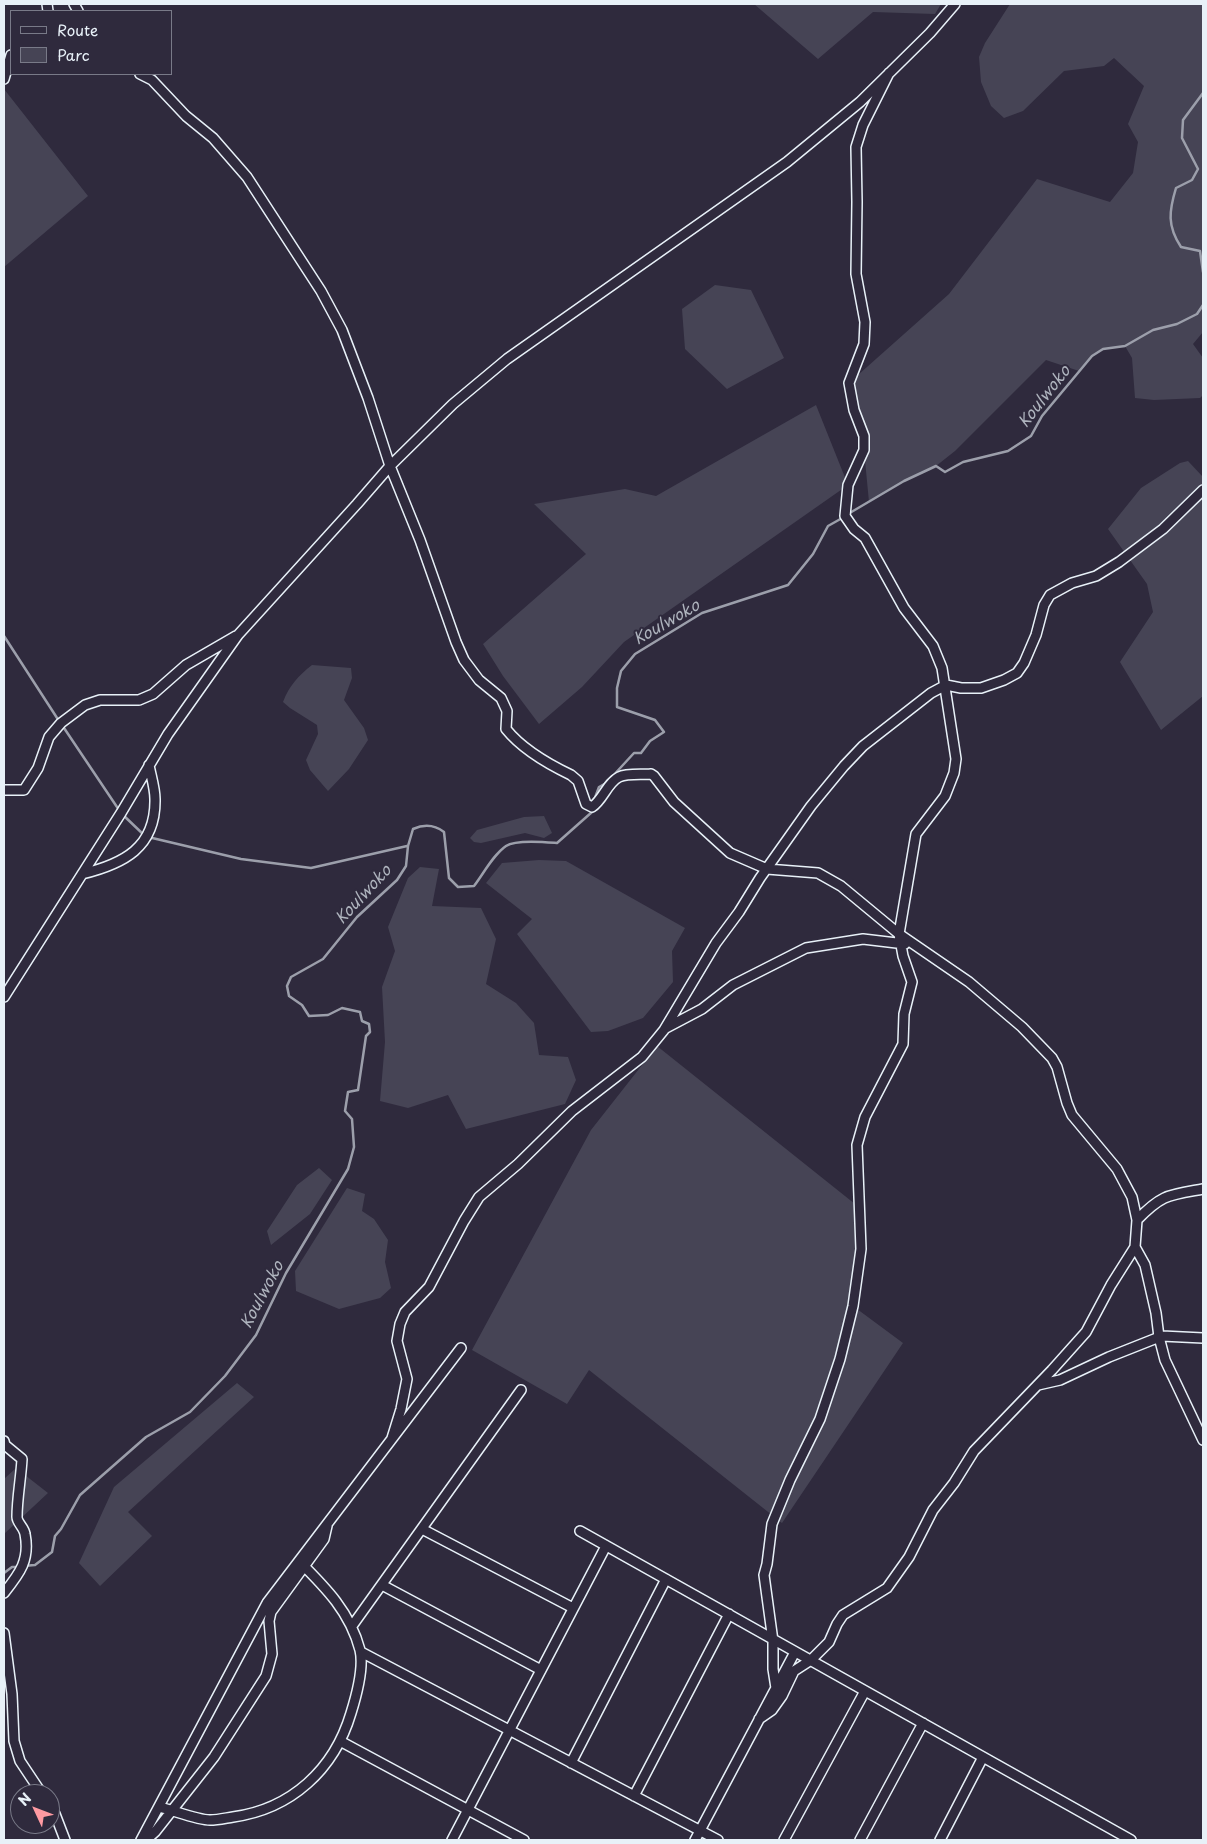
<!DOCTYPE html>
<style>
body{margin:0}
#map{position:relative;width:1207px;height:1844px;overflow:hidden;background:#2f2a3d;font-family:"Playpen Sans",sans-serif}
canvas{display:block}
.frame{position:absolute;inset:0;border:5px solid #e8f1f8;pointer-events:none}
.legend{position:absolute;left:10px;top:10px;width:162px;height:65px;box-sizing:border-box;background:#2f2a3d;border:1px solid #797a88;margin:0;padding:6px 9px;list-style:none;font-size:15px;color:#e8f1f8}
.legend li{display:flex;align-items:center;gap:10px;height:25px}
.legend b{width:25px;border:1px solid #797a88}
.north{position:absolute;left:10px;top:1784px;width:50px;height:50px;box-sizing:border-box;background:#2f2a3d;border:1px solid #797a88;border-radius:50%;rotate:313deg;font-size:14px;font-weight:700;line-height:20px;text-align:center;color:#e8f1f8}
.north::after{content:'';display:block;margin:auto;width:18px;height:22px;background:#ff9aa2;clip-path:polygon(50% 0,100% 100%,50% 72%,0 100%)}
</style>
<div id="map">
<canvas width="1207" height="1844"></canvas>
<div class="frame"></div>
<ul class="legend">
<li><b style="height:6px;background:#2f2a3d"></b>Route</li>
<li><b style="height:14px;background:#464455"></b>Parc</li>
</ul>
<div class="north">N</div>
</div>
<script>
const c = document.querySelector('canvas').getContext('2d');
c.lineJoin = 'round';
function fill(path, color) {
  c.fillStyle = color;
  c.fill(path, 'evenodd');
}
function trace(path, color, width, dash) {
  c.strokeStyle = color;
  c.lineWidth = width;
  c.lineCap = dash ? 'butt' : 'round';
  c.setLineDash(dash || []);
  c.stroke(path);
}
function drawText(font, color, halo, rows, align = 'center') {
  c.font = font + ' "Playpen Sans",sans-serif';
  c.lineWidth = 4;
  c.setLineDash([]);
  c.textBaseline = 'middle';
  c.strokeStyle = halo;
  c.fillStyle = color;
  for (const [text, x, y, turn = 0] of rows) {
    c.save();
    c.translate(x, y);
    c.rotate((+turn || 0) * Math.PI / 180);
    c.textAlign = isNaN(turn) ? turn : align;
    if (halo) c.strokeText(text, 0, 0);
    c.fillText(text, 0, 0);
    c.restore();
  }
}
fill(new Path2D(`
 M754,4H941L935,14L873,12L818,59Z
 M1010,4H1203V332L1193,344L1203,358V395L1200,398L1154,400L1135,398L1132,358L1125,346C1099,349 1096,351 1079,371L1046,360L955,451L936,466L904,481L869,502L864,450L849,383L949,294L1037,179L1110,202L1133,173L1138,142L1128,124L1144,86L1114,58L1104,66L1064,71L1023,111L1004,118L991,106L981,82L979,57L985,43Z
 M4,89L88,196L4,267Z
 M715,285L751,290L784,358L727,389L685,349L682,309Z
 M816,405L848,485L624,642L582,687L539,724L503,676L483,644L586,554L534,504L625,489L656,496Z
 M1188,461L1203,477V696L1161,730L1120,662L1153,612L1147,584L1108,529L1141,488L1180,463Z
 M312,665L351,668L352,678L344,700L364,728L368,740L349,769L328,791L310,770L306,760L318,734L317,725L290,708L283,702C289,686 298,676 312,665Z
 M544,816L552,833L544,838L525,833L481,843L474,842L470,838L477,830L524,817Z
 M539,860L566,861L685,928L672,951L673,982L643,1018L608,1031L591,1032L517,934L532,919L486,883L502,863Z
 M420,867L439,869L432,906L481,908L496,939L486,984L516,1003L534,1023L539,1055L568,1057L576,1080L565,1104L466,1129L448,1095L408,1108L380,1101L385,1042L382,987L395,951L388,927L408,878Z
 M657,1046L860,1208L853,1306L903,1343L782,1523L589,1370L567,1404L472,1350L591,1130Z
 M319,1168L332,1180L310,1214L271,1245L267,1231L297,1185Z
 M347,1188L365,1194L362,1211L374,1219L388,1240L385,1262L391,1288L380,1298L339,1309L296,1291L295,1271Z
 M237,1383L254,1397L128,1512L152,1536L100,1586L79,1563L114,1487Z
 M16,1468L48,1493L4,1534V1479Z`), '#464455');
trace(new Path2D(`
 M1203,93L1183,120L1182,138L1198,169L1192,180L1176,188C1169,211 1167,226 1181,247L1200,251L1203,272
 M848,514L904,481L936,466L945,472L963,462L1008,451L1031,436L1042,416L1092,356L1103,349L1125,346L1153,330L1177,324L1197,314L1203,305
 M4,636L59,721
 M62,725L119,810
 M611,778L634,753H641L650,741L664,732L655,720L617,707V688L621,671L635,654L702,613L788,585L813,554L828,526L844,517
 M593,803L599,787L608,782
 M122,814L144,835
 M148,837L241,859L311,868L407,846
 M23,1566L35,1565L52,1552L55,1536L61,1529L80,1495L146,1437L190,1412L225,1376L256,1335L286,1273L348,1169L354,1147L352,1119L345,1111L348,1092L358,1090L366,1036L370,1032L369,1024L362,1021L360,1012L342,1008L328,1015L309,1016L302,1005L289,996L287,986L291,977L323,959L357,917L397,880L406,866L408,846L413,829C424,824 435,825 444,832L449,878L458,887L474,886C484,873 493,855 506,846C516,839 545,842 557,843L592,812V808
 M4,1573L12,1567H18`), '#9c9fab', 2.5);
const minor = new Path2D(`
 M47,4L48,11
 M74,4L78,11
 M140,74L152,80L186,116L213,138L247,177L321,291L342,330L368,398L390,466L420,540L456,642L464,660L479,680L501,698L507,711L506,729C522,749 548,764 571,775L578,781L586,804L592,807C603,800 607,783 619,777C627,773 642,775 651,774L654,776L674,802L730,853L767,869L818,873L841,886L899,934L969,982L1022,1027L1052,1058L1057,1067L1067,1103L1072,1115L1117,1169L1132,1197L1137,1220L1135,1247L1145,1265L1156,1313L1159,1337L1165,1360L1203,1440
 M4,79L11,55
 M4,790H24L38,768L49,737L61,723L85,705L100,700H139L153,694L186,665L236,636
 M82,874C123,864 156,848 155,799C155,788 151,776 149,765
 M4,997L121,813L168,734L238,635L357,504L390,466L453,404L507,359L787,162L860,102L930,33L955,4
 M666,1028L702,1009L733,985L806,948L863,939L905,944
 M1137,1220C1162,1194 1169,1195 1203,1189
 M1038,1385L1060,1380L1109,1357L1162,1336L1203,1338
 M392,1438L401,1409L407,1379L397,1341L400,1324L405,1312L429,1287L464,1221L479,1197L518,1164L572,1111L642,1057L664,1030L716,943L739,912L760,878L811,806L844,766L863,746L931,693L946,685L961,688H981L1004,680L1017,673L1024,663L1036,635L1044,605L1050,595L1072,583L1096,576L1119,562L1163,529L1203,490
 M4,1441L5,1445L22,1459C21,1478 17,1498 17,1517C17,1523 24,1527 25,1534C30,1560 20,1573 4,1593
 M422,1529L573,1608
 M580,1531L1131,1840
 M382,1585L541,1670
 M352,1626L521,1390
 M4,1633L12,1694L14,1741L20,1761L42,1794
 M361,1652L718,1840
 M772,1710L776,1688L773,1669V1641L764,1575L767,1564L772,1524L790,1480L820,1419L840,1359L853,1306L861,1249L857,1145L865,1117L903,1044L904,1014L912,982L903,956L899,934L916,834L945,796L954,773L956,759L942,668L933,646L904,608L865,538L854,529L845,516L848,485L864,450V436L854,410L849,383L864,344L865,322L856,274L857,202L856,147L863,125L889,73
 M759,1719L772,1710L782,1696L794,1671L811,1660L829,1642L837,1624L843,1615L887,1588L909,1557L933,1510L954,1483L974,1451L1052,1370L1086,1332L1111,1285L1135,1247
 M340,1741L524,1840
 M571,1763L666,1579
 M634,1796L729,1614
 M50,1806L55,1814L65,1840
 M159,1807C173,1810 197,1820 210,1820C218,1820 226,1818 233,1817C291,1809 334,1770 351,1713C356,1697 364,1667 360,1650C350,1612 326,1588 299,1561
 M141,1840L267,1603L461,1348
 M146,1840L155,1832L214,1757L266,1676L272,1654L269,1621L271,1612L324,1539L327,1526
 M452,1840L606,1546
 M695,1840L795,1652
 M784,1840L865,1691
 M860,1840L923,1723
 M940,1840L983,1757`);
trace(minor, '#e8f1f8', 12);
trace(minor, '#2f2a3d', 9);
drawText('italic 16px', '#afb4be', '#2f2a3d', [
 ["Koulwoko",1045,397,-52],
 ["Koulwoko",667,623,-30],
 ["Koulwoko",364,895,-47],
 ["Koulwoko",263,1295,-62]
]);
</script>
